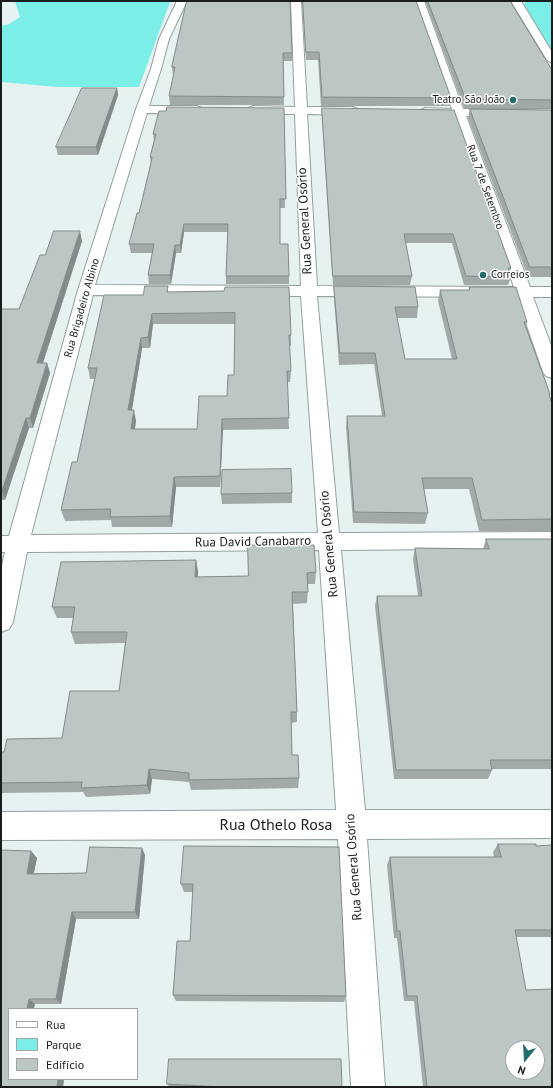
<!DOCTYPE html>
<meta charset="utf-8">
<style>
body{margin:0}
#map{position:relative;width:553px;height:1088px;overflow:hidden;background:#e6f2f1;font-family:"PT Sans",sans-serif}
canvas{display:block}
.frame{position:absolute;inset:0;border:2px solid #191d1d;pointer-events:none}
.legend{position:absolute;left:8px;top:1008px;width:130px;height:72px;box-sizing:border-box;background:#fff;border:1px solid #a3a5a5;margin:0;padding:5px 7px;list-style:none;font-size:12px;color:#191d1d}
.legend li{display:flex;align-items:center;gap:8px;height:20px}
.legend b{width:20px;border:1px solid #a3a5a5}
.north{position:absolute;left:505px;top:1040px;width:40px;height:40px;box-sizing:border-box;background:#fff;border:1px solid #a3a5a5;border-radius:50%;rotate:198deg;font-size:11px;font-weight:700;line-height:16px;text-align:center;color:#191d1d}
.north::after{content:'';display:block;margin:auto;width:14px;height:18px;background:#236d6a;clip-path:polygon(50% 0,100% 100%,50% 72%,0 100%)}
</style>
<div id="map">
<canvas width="553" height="1088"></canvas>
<div class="frame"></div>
<ul class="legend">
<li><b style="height:5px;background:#fff"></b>Rua</li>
<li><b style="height:11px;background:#7aeee7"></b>Parque</li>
<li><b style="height:11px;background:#bbc6c5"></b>Edifício</li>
</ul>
<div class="north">N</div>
</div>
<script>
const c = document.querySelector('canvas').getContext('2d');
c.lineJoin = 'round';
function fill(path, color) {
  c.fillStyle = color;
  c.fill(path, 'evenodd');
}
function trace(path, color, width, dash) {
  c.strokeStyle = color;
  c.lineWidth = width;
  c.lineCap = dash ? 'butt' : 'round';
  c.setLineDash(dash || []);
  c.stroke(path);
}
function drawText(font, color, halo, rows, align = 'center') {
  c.font = font + ' "PT Sans",sans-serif';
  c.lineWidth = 3;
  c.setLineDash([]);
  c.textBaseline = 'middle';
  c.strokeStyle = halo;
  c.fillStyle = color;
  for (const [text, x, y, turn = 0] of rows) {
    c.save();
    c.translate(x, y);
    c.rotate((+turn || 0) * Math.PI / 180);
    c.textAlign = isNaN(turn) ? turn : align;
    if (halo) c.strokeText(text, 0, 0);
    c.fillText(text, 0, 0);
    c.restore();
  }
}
fill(new Path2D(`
 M15,1H165L170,2L139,87H58L1,82V26L9,24L20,17Z
 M527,1H552V51L523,5Z`), '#7aeee7');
const minor = new Path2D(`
 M177,1H187L169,39L161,69L149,106H197L201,108L203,110L201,112L197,114L147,113L95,285L301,286L295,114H253L249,112L247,110L249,108L253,106L295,107L291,1H301L307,107H353L357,109L359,111L357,113L353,115L307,114L317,286L514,287L454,116H425L421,114L419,112L421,110L425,108L452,109L414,1H424L463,109H552V117L466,116L530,287H552V297H533L552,348V378L546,376L543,372L517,297L317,296L339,533L552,532V548L341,550L365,810H552V838L367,839L385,1087H351L338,839L1,840V812L336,810L319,550L27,552L13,622L9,629L1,632V570L5,552H1V536H9L78,290L136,109L151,69L159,39ZM93,295L301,296L318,533L31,535Z
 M511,1H521L552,52V63L547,60Z`);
trace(minor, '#949f9e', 2);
fill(minor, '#fff');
fill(new Path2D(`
 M187,1L292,53V61H283L284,105H170L169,96L174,75H173L172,67Z
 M302,1H416L451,98L450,106H321L318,60H306Z
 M425,1H510L552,70V108H464Z
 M117,88L118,95L98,155H58L56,147Z
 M284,108L285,208H280V244L289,276V284H226V276L228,232H184L181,253H176L171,284H149L148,275L152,253H131L129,244L139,213L151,163L150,157L154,141L153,134Z
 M322,108L511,268L510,274L511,277L508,285H464L452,243H405L412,276L410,285H333L322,116Z
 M470,109L552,110V277H528L468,118Z
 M82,241L43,363H47L50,373L33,428H29L5,500H1V309H19L45,255Z
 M168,286V292L224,291L291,335V346H289L291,371L290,382H287L289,429L223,430L220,487H176L172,527H112L111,520L65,521L61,510L77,462L95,379H90L88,368L143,295ZM153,324H235L234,375L227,396L197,429H135L136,421L132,410L142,348H150Z
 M334,286L418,307L417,318H397L405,359H452L438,301L440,290H469V287L527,322L526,326L550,394V397L552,404V531H479L469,489H424L428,513L425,524L353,523L346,427L347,416H382L374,364L339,365L334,298Z
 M292,493V503L222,504L221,494Z
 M486,539H552V769H492V770L488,779H394L375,606L377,596H418L413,559L415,548L483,549Z
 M196,560L198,572L197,577L248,576L316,572L315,584H308L307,603L293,604L297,712V722L291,723L292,755L299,778L298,788L191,790L189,782L152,779L150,794L86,797L83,792L1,793V752H4L62,738L119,691L125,643L75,644L71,632L73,618H57L52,607Z
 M498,844L536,846L552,845V937H516L526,990L552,1087H423L414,1001H404L397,938H394L387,865L390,857H494L493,852Z
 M184,846L346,996L344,1002L176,1001L173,995L190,941L193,892H184L181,884Z
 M31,851L37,858L34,873H86L145,855L139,919H76L61,1004H35L9,1079H64L63,1087H1Z
 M167,1084L342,1087H170Z`), '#a1aaa9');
fill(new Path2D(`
 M117,88L118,95L98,155L96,147Z
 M184,224V232L181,253L180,245Z
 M80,231L82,241L40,372L37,363Z
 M175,245L176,253L171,284L170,275Z
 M152,314L153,324L150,348L148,337Z
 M141,338L142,348L130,421L128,410Z
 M47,363L50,373L33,428L30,418Z
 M134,410L136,421L133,440L131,429Z
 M26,418L29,428L5,500L2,491Z
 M222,419L223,430L220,487V476Z
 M174,477L176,487L172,527L170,516Z
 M196,560L198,572L197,589L195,577Z
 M149,769L152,779L150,794L147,785Z
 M142,848L145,855L139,919L135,912Z
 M31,851L37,858L32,881L27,874Z
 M72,912L76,919L61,1004L56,999Z
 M29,999L35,1004L34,1009H27Z
 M58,1079H64L63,1087H57Z`), '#838b8a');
const building = new Path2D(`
 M187,1H290L292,53H283L284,97L169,96L175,67H172Z
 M303,1H416L451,98L322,97L319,52H306Z
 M428,1H510L552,70V100L466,99Z
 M82,88H117L96,147H56Z
 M167,107L284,108L286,199H280V244H288L289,276H226L228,224H184L180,245H175L170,275H148L154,244H129L137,213H139L151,163L152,157H150L156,134H153L159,111H166Z
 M322,108L454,110L511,268H508L511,277L466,276L453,234H404L412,276H333Z
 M470,109L552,110V267H530Z
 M54,231H80L37,363H47L30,418H26L2,491H1V309H19L40,255H45Z
 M145,286H168L167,292L224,291L225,287H289L291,335H289L291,371H287L289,418L222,419L220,476L174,477L170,516L110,517L111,509L61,510L72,462H77L97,368H88L104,295H143ZM235,313L234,375H228L227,396H199L197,429H131L134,410H128L141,338L148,337L152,314Z
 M334,286L415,287L418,307H395L405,359H457L440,290H470L469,287H516L527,322H524L550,394H549L552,404V519L482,520L472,478H422L428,513L354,512L347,416H385L375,353H340Z
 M291,469L292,493L221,494L222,470Z
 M486,539H552V760H490L492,770H396L377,596H422L415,548L489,549Z
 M248,545H314L316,572L307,573L308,592H292L297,712H291L292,755H298L299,778L189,780V773L149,769L147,785L81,788L82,782L1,783V752H4L7,739L62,738L70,691H119L127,632H71L75,607H52L61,562L196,560L195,577L248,576Z
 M498,844H536V846L552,845V930H515L526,990L552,989V1087H427L417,996H407L400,931H397L390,857H501ZM513,1048H537V1072H513Z
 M184,846L339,847L346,996L173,995L177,941H190L193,884H181Z
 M90,847L142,848L135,912H72L56,999H29L27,1009H9V1079H58L57,1087H1V850L31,851L27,874L86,873Z
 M169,1059H341L342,1087H221L167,1084Z`);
fill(building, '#bbc6c5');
trace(building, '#838b8a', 1);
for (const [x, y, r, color] of [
 [513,100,4,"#236d6a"],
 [483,275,4,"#236d6a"]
]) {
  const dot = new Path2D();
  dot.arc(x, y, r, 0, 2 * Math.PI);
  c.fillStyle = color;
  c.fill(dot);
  trace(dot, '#fff', 1.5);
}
drawText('11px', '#191d1d', '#fff', [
 ["Teatro São João",505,100],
 ["Correios",491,275,"left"]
], 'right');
drawText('11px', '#191d1d', '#fff', [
 ["Rua 7 de Setembro",485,187,70],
 ["Rua Brigadeiro Albino",82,308,-74]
]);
drawText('13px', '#191d1d', '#fff', [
 ["Rua General Osório",305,221,-93],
 ["Rua David Canabarro",253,542,-1],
 ["Rua General Osório",329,544,-95],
 ["Rua General Osório",354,867,-94]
]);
drawText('16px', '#191d1d', '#fff', [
 ["Rua Othelo Rosa",276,825]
]);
</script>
